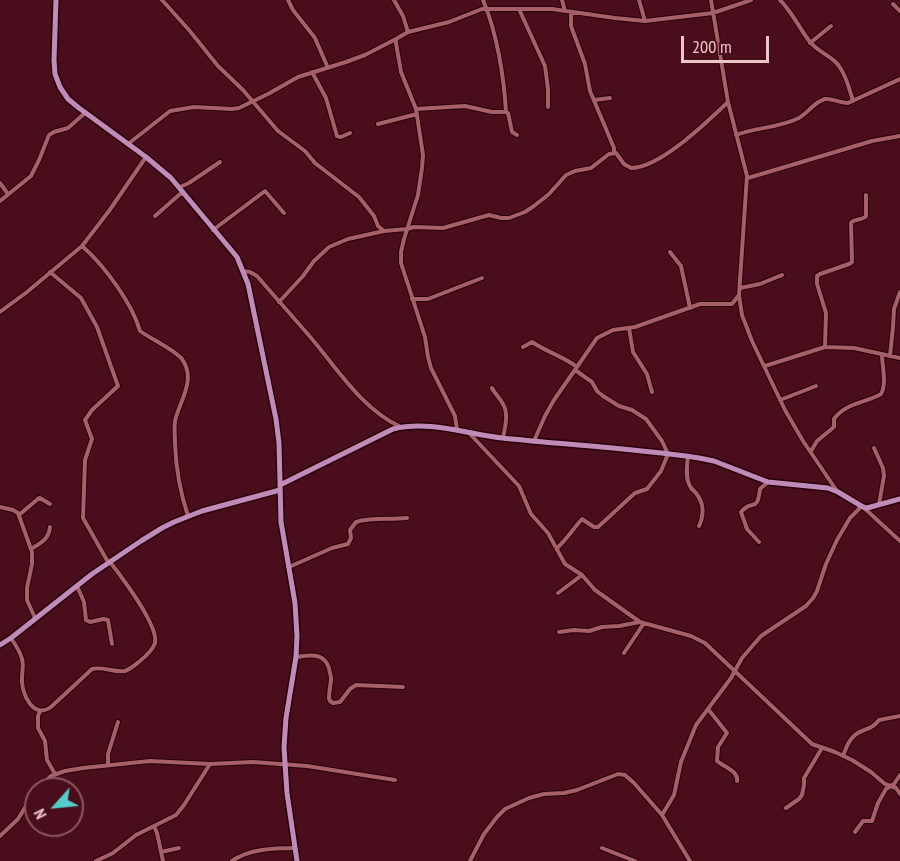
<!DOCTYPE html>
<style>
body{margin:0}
#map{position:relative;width:900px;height:861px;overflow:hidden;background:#4a0d1c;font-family:"PT Sans Narrow",sans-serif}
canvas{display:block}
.north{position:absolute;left:24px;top:777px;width:60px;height:60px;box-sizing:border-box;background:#4a0d1c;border:2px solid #8b5762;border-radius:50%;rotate:243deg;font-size:16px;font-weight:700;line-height:24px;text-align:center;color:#edc6ca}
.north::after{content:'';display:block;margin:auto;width:21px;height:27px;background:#53cdc9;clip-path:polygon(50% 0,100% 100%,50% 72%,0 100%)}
.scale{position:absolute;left:681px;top:36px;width:88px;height:27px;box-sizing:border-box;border:3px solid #edc6ca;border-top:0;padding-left:8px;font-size:18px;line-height:21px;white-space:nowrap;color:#edc6ca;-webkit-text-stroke:4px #4a0d1c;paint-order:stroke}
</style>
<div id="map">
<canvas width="900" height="861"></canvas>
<div class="north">N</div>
<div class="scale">200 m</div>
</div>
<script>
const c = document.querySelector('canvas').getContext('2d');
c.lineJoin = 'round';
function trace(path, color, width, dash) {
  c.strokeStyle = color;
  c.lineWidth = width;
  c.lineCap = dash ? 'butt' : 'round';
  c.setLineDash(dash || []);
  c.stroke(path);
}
const minor = new Path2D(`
 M162,0L189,30L218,66L243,90L278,131L305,151L315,163L359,197L374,216L378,226L384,231L407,229L414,227L443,228L489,215L501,218H509L525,212L534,206L549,194L566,175L575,171L591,168L609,154L616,153L624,164L631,168C660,168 707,122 728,102
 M288,0L293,10L315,38L328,68
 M394,0L403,16L408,32L396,39V43L401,72L416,109L423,155L422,168L418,195L404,239L401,252V263L425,337L428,357L431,368L455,416L457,430
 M483,0C497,33 504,77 506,112
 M562,0L565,11
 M639,0L645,21
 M711,0L728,102L747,176L739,295L742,315L752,341L785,410L803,441L837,491
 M780,0C793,13 799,28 810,42C817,50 824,53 832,59C844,67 849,88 853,101
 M893,4L900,11
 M519,9L545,66L548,89V107
 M571,12V26L585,64L590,91L614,148V152
 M408,32L449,22L482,9H552L615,18L645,21L713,13L751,0
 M810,43L831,26
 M312,72L326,98L337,136L341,137L350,133
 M594,100L610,98
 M416,109L465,106L492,112H506L508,113L512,132L517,135
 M378,124L417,114
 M736,135C757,127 779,128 799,118C809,112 814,102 825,99C832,98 840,103 848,103L900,79
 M128,144L170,111L194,107L232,109L239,108L268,94L298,77L346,62L365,55L396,39
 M748,178L872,141L900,136
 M0,183L8,194
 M180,187L189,183L220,162
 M0,201L31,176L39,160L49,135L54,132L68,128L85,113
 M155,216L180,194L184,193
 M213,230L265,191L284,213
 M82,246C104,265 132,303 140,331C151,339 175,350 182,359C197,380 179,402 175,421C174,428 175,436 175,444C176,469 180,492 188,516
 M670,252L681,266L690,308
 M243,271L250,272L257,276C275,297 294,318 312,339C338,370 363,410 401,427
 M50,272L81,298L97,327L118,386L92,410L85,420L92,439L85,460L83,518L108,562
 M740,288L760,284L782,275
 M412,299H428L482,278
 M279,302L303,276L314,261L329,247L348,239L384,231
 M0,312L27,292L82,246L109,211L146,157
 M629,328L633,352L647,374L652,392
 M523,347L532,342C547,352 564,357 577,367
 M825,347L826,313L817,284V276L820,274L849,264L852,262L851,223C854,218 862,221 866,216V195
 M890,356L893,327L894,309L900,292
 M765,366L825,347L854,348L900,358
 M492,388C495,394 500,398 503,404C509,414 505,427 503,438
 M780,400L816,386
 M470,434L519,486L531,514L548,533L565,564L582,575L595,590L640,622L691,636L705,643L812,744L835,752L852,760L871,772L885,784L896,788L900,794
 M534,441L545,416L554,400L597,338L613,330L635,327L700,304H732L739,295
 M874,448L883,468L884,476L879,504
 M811,451L817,441L834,427V419C845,403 866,403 881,394C887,384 882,366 882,354
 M688,456C687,465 685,478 690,486C691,489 694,491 696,493C704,503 704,515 699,526
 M0,507L13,510L18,513L32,552V564L27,588V600L35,618
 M863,507L900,541
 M19,515L39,498H40L50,504
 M759,542L747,529L741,512C753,498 757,514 760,489L768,482
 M557,548C566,540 573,529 582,519L594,527H598L635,493L647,489L661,471L668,454L662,441L646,419L632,410L619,406L603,396L597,391L592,382L575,370
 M31,549C41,543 49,539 50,527
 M289,567L332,548L348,544L351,538L350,530L356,522C373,517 390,520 407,518
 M77,586L84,602L86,620L90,622L103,619L108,620L112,644
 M558,593L582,575
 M559,632L574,630L589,631L602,627L619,626L640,622
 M11,638C15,644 20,651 22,659C24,665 22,671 22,678C21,693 33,720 51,707L92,669C103,666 114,673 125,671C131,669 136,664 140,661C146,656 153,650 155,643C159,626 121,576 110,562
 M624,653L644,623
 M296,657C310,655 324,652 329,668C329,670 331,676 331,678C331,684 329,691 329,698L330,701L333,703L340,702L350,689L356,685L403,687
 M708,709L727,733L718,747L717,761C724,767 739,771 737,781
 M40,711L38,716V728L45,741L47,760L55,774
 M843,756C847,745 851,735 862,731C869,728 874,727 879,720L900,716
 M108,765V754L118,722
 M37,789L51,776L65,771L83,768L150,761L210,764L253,762L307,766L395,780
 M786,808L799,799L802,795L804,785V778L822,748
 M662,815L674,795L681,762L696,725L731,678L742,658L761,636L806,606L813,598L817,591L826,564L837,540L850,518L859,509L860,506
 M154,826L157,833L163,861
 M855,832L863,821H872L878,803L886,789L894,784L900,775
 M0,836L18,819L36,790
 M602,848L635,861
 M161,852L179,848
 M96,861L113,853L136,835L176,815L184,805L210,764
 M232,861C249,849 274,848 295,848
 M470,861L484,834L497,817L505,809L529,798L544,794L564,793L577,790L618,774L625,775L634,783L662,815L690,861`);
const major = new Path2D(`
 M56,0L54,60L55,74L60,87L68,99L79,108L146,157L171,178L237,257L248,284L276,419L279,443L281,522L295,603L297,636L296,657L286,718L284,747L287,793L297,861
 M280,485L393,429C429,420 466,434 502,438C568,445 633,448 699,458L714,461L768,482L828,488L838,492L863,507L867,508L900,499
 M0,645L11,638L92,574L141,541L162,528L174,522L202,511L280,490`);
trace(minor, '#280008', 6);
trace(major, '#280008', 8);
trace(minor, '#a56069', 4);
trace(major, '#c08bb8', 5);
</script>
